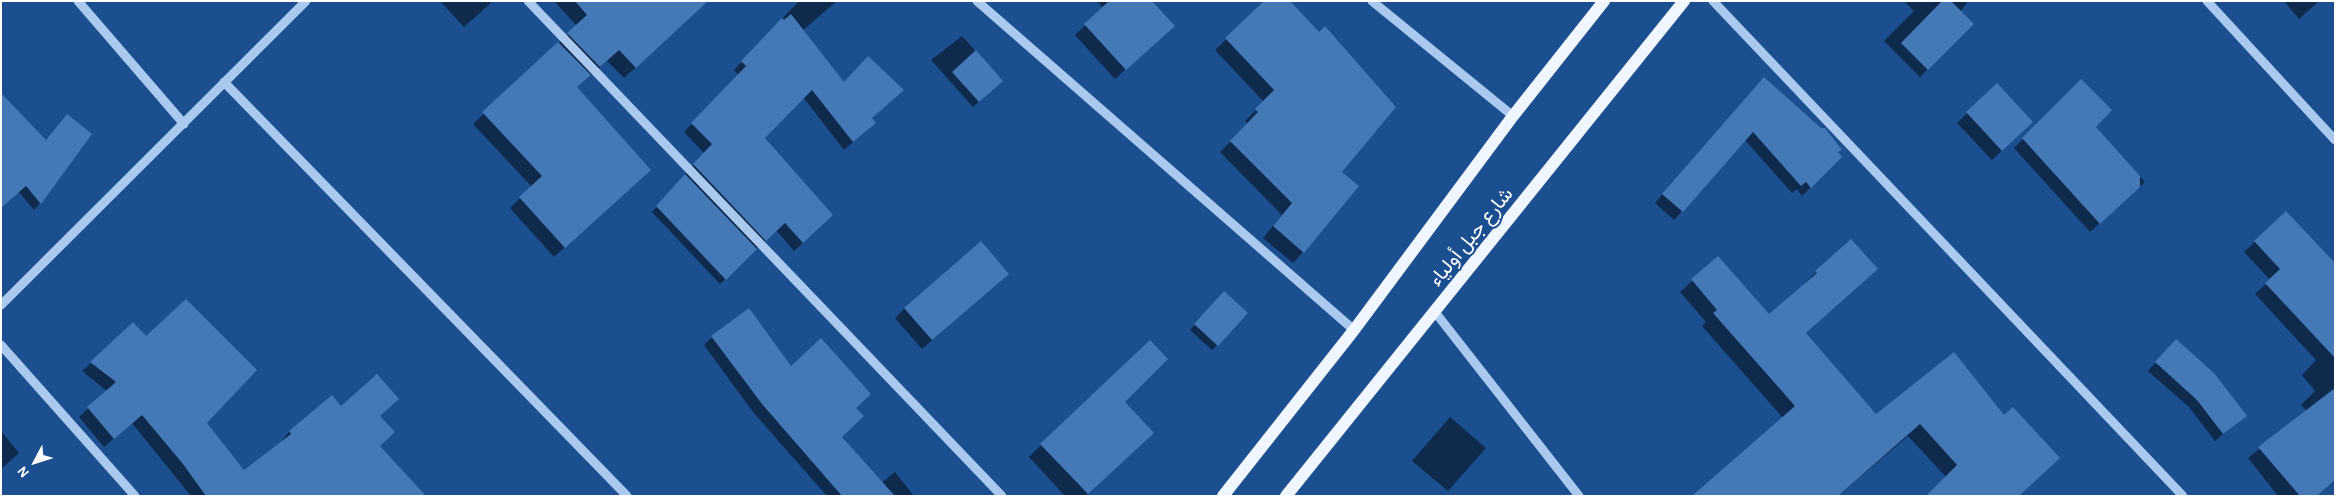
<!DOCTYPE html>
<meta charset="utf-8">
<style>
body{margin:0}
#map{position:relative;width:2336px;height:497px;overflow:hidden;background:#1b4f8f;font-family:"Alegreya Sans",sans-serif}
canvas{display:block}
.frame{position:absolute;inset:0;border:2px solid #fff;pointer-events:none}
.north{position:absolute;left:10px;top:437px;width:50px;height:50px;-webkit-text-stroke:4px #1b4f8f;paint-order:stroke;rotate:230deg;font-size:14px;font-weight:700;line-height:20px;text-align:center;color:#fff}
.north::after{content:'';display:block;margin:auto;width:18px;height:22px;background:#fff;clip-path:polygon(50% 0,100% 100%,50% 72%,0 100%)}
</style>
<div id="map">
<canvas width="2336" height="497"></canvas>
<div class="frame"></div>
<div class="north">N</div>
</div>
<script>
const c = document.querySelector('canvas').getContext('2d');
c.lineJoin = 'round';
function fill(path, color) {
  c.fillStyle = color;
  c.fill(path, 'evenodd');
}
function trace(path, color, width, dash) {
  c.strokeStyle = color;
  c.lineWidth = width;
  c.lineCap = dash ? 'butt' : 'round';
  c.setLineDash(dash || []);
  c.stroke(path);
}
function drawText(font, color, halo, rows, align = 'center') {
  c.font = font + ' "Alegreya Sans",Vazirmatn,sans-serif';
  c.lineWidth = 4;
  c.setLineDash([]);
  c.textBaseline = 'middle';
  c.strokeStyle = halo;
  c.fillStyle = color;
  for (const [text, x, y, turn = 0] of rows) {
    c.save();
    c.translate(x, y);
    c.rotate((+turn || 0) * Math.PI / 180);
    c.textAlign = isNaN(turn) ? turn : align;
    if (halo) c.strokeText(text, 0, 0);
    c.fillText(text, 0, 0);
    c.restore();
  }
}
fill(new Path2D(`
 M440,1H493L464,27Z
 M554,1H706L624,78L607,61L576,88L650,170L554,257L510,208L532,187L473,124L577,26Z
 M799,1H837L802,31L875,123L844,150L803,97L763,138L823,224L794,251L776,230L720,284L652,212L704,153L684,132L739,75L734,70Z
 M1096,1H1151L1163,35L1115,79L1075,35L1104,8Z
 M1266,1L1318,33L1340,172L1303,252L1293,263L1263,238L1282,215L1220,152L1248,124L1245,121L1264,102L1215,50Z
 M1904,1H1968L1960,12L1972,24L1920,77L1884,41L1914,11Z
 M2284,1H2319L2299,19Z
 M962,36L1002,80L973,107L931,60Z
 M2081,81L2094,127L2145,182L2090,232L2014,148Z
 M1997,85L2021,132L1992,160L1957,123Z
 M1755,88L1841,157L1802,196L1797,189L1792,193L1745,140L1674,220L1655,203Z
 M67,116L40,203L34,210L19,192L46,141Z
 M2286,213L2335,265V480L2317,496H2278L2248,458L2307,411L2301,405L2315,391L2302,375L2316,360L2255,294L2270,280L2244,252Z
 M1718,257L1769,316L1805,285L1804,284L1816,272L1876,269L1805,334L1876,416L2004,417L1946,477L1908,436L1838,496H1696L1783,418L1702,326L1706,322L1680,292Z
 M997,283L922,349L895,318L905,308Z
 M1219,298L1217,345L1212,350L1190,330Z
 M712,337L791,368L855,408L840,437L875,488L895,472L914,496H827L753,412L704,345Z
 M2168,349L2245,416L2215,441L2189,407L2148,371Z
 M91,363L206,423L244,471L281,442L289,432L332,397L341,407L378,416V446L402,496H191L132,423L104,447L79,417L107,391L82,371Z
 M1123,402L1140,445L1085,496H1065L1029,457L1041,445Z
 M1450,417L1486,448L1448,491L1412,461Z
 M1,431L19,453L1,469Z`), '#0007');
fill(new Path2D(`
 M575,1H708L636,68L619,50L600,67L567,33L587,15Z
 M1109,1H1152L1175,26L1126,70L1084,24Z
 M1264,1H1290L1319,32L1325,26L1396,107L1342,172L1359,186L1304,253L1273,226L1292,203L1230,141L1258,112L1255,109L1274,90L1225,38Z
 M1942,1H1951L1974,24L1928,70L1901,43Z
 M791,14L844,82L868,56L904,90L872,118L876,123L853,142L812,90L765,138L833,215L803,243L785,223L766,241L693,164L712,144L691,123L746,66L741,61L782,18L784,20Z
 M558,42L591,75L577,87L651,170L565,248L519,197L542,176L482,112Z
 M976,50L1003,81L979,102L952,72Z
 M1764,77L1821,128H1825L1842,150L1838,152L1842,157L1811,188L1806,182L1801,186L1753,132L1683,212L1662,194Z
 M2081,79L2112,110L2096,127L2140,176V187L2100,224L2022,138Z
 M1997,83L2033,122L2002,151L1966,112Z
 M1,93L46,140L67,114L92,134L41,204L26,186L1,208Z
 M685,174L757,249L726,280L656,206Z
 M2286,211L2335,263V358L2265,283L2280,269L2254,241Z
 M1851,239L1878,269L1806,333L1876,414L1954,352L2004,415L2013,407L2060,458L2019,496H1926L1957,465L1920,424L1838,496H1692L1795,406L1713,313L1717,310L1691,279L1718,256L1769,314L1817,273L1815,271Z
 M981,241L1009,274L932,340L904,308Z
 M1224,291L1248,313L1218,346L1194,324Z
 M186,299L257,370L207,423L244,470L291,434L289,431L332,395L341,406L377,374L399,399L380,416L395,432L380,446L426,496H206L183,464L142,415L114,439L87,407L116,382L90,362L133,322L146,336Z
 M749,308L791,366L821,338L871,394L856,408L864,416L842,437L895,496H842L762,404L711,336Z
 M2176,339L2214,373L2247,416L2223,434L2197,400L2155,362Z
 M1150,340L1168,359L1125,402L1154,433L1088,494L1040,444Z
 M2335,388V480L2317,496H2300L2258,447Z`), '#4478b7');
trace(new Path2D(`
 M78,1L184,124
 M528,1L1002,496
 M977,1L1354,330
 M1372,1L1513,116
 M1713,1L2183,496
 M2207,1L2335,140
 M224,82L627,496
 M1,305L306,1
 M1435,312L1579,496
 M1,345L135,496`), '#a9c9ee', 9);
trace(new Path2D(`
 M1223,496L1354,330L1513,116L1604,1
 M1286,496L1684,1`), '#f0f6ff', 12);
drawText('20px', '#fff', '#1b4f8f', [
 ["شارع جبل أولياء",1471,237,-51]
]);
</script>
